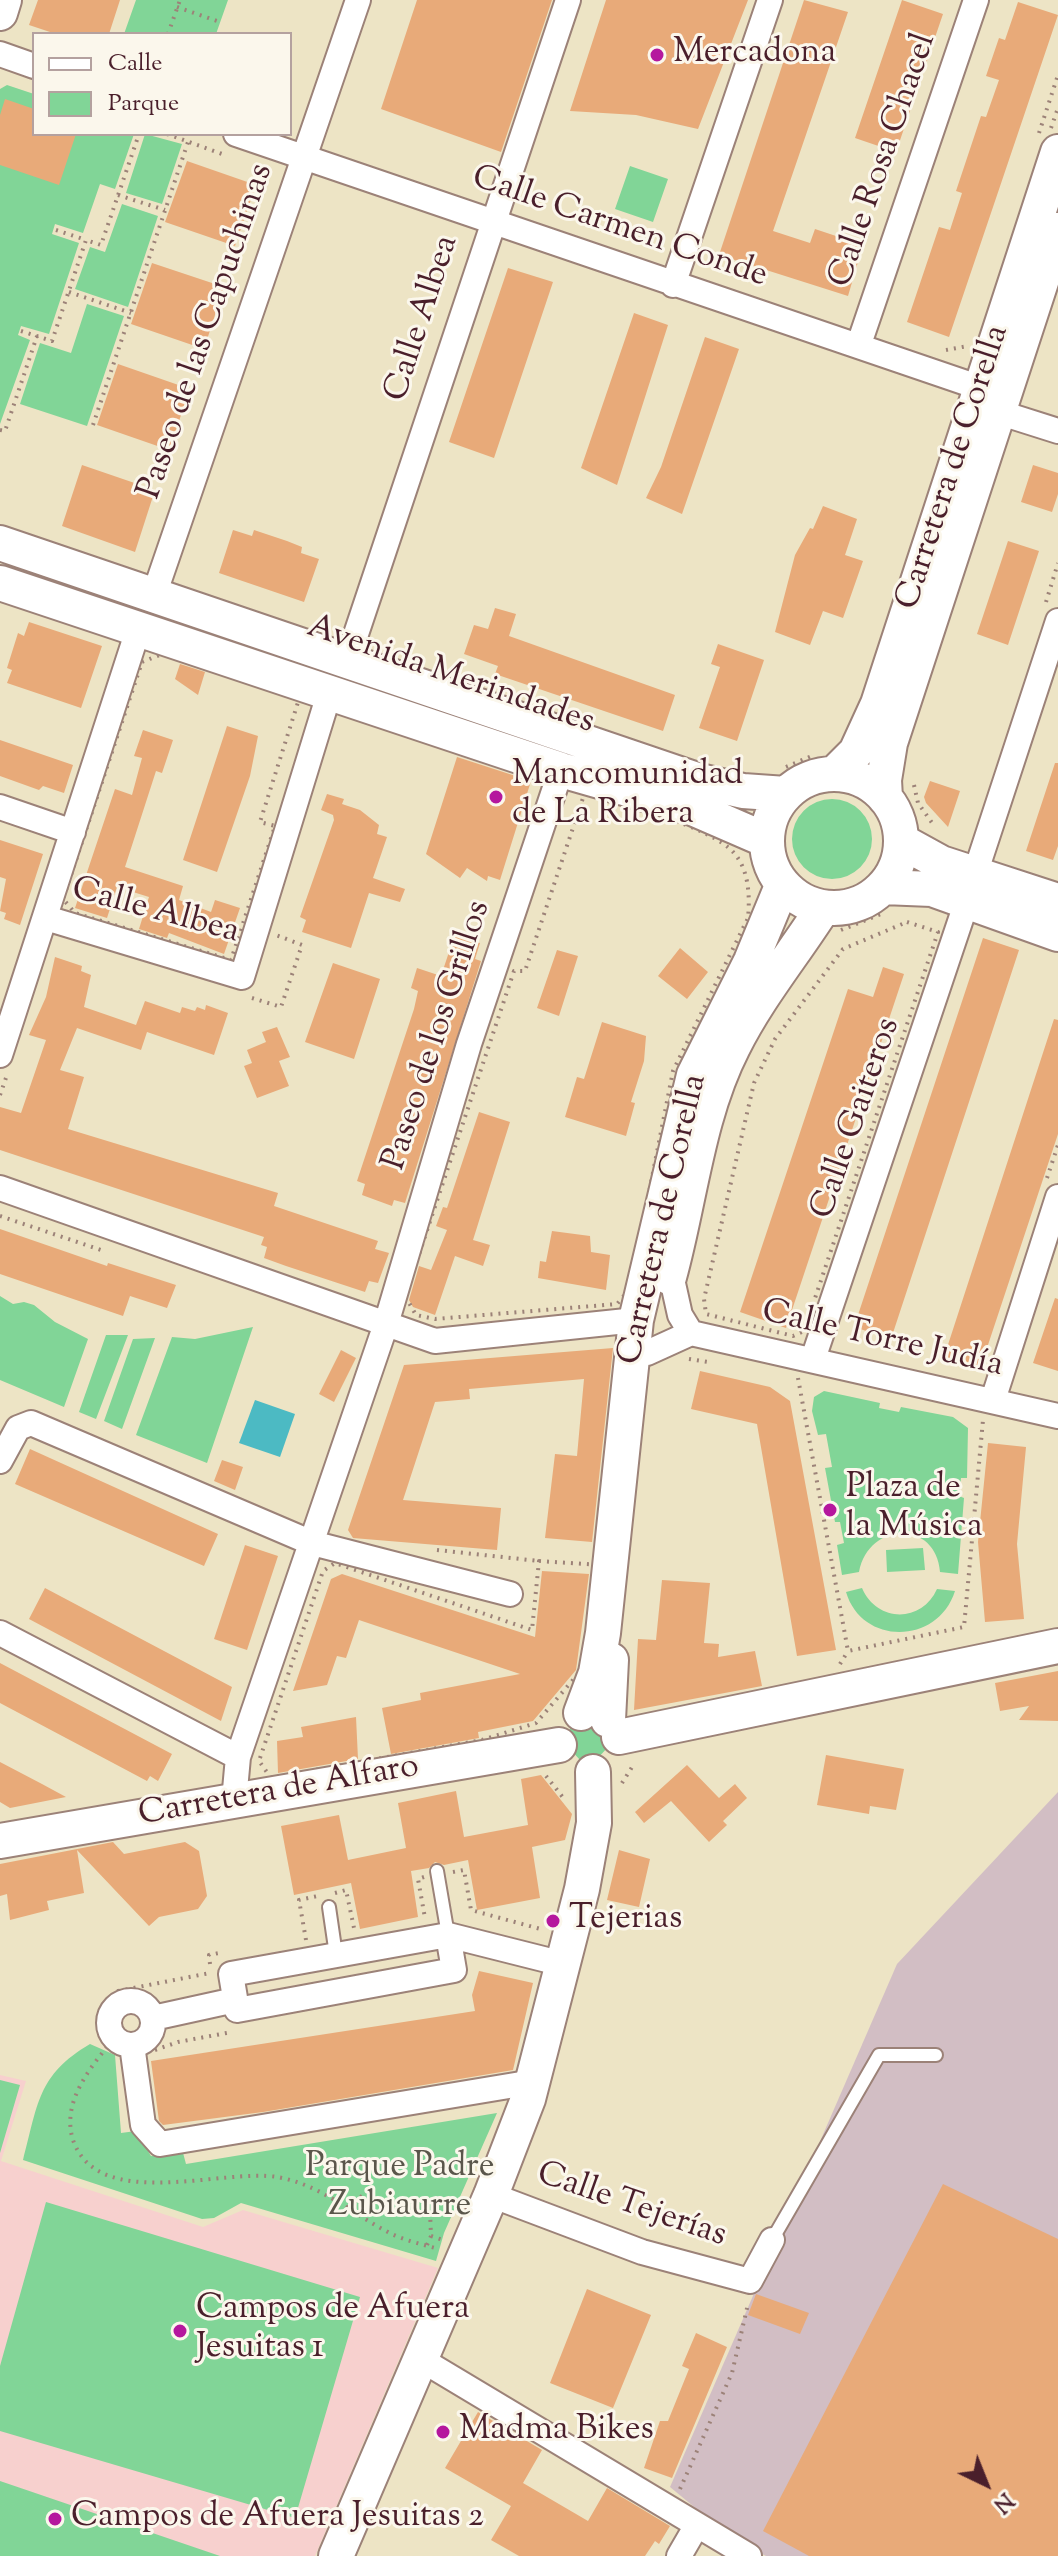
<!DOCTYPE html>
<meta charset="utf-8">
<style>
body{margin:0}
#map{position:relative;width:1058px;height:2556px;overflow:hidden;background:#ede4c5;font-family:"Sorts Mill Goudy",serif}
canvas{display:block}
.legend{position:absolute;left:32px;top:32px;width:260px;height:104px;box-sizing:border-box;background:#fbf7ec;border:2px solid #b4a19f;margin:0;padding:10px 14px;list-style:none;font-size:24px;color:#4a1f2b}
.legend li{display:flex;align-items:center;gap:16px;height:40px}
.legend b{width:40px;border:2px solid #b4a19f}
.north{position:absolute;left:946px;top:2444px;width:80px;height:80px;-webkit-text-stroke:6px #fbf7ec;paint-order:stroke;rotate:137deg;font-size:22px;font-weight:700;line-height:32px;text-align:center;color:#4a1f2b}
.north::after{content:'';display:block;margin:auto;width:28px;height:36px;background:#4a1f2b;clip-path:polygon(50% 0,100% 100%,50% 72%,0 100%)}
</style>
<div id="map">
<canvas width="1058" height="2556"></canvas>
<ul class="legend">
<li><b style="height:10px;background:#fff"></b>Calle</li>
<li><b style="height:22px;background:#81d597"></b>Parque</li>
</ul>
<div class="north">N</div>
</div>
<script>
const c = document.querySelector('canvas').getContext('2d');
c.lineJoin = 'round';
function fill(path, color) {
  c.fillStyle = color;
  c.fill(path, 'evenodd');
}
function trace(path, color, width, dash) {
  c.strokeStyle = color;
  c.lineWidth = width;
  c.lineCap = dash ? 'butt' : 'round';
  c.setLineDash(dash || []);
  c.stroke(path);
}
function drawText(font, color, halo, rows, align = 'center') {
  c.font = font + ' "Sorts Mill Goudy",serif';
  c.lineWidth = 6;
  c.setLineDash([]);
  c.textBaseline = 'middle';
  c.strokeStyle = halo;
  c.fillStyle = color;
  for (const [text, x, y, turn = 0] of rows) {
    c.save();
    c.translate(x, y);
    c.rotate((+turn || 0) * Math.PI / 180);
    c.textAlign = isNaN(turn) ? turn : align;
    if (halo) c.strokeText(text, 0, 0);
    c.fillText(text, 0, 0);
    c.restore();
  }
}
fill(new Path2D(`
 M0,2075L26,2081L1,2161L203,2227L243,2210L438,2268L315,2556H0Z`), '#f7d0ce');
fill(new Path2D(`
 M1058,1792V2556H766L733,2539L670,2487L897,1964Z`), '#d2bec4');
fill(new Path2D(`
 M136,0H228L216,34H124Z
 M7,85L34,94V134H134L115,189L100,184L83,233L55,224L52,234L79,243L49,334L21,326L18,335L30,340L0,424V89Z
 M145,134L182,144L162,204L126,193Z
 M630,166L668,179L653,222L615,209Z
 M122,204L158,216L128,307L75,289L90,247L105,252Z
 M87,304L124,316L87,426L20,404L40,343L71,353Z
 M792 839a40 40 0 1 1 80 0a40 40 0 1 1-80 0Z
 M0,1296L13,1304L24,1302L34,1305L55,1322L88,1339L64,1407L0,1380Z
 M253,1327L207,1463L136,1435L172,1337L195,1339Z
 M106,1335H128L96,1419L79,1412Z
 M155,1338L122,1429L104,1421L133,1339Z
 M824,1391L880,1403L879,1408L899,1412L901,1407L953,1417L968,1428L967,1478H961L959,1496L964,1498L958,1574L940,1572C936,1520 869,1521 859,1572L842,1575L837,1545L844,1543L840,1522H835L825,1468L832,1467L826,1434L818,1435L812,1411L814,1397Z
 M923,1548L925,1570L887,1572L886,1550Z
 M862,1588C877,1623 922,1623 937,1589L955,1591C938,1645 862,1646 846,1592Z
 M596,1719L608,1747L597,1759L580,1760L569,1748L568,1732L573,1725Z
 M90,2044L115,2055L121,2133L136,2131L151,2156L182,2149L186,2164L497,2113L444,2233L436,2261L241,2203L214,2218L202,2219L23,2160C38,2105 37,2075 90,2044Z
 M0,2080L20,2085L0,2153Z
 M46,2202L360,2297L295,2518L0,2431V2366Z
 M0,2481L220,2556H0Z`), '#81d597');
fill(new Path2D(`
 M255,1400L295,1414L280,1457L239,1443Z`), '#4cbac3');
fill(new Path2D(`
 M38,0H120L109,34H56L29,25Z
 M417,0H552L501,152L381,109Z
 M606,0H748L698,129L636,115L570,111Z
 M804,0L848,12L773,231L810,243L815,229L863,245L848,296L719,255Z
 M902,0L943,14L896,152L855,138Z
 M1018,2L1058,15L949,337L907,322L939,227L950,230L962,193L956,191L981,116L986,117L999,80L986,76L999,38L1005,40Z
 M5,99L34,109V134H76L59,185L0,165V115Z
 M187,161L256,185L235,246L165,222Z
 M152,263L224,287L204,349L131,324Z
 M508,268L553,282L494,458L449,442Z
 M634,313L668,325L617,485L581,468Z
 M705,337L739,349L682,514L646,498L661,467Z
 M118,364L190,389L169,450L97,425Z
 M82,465L155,490L135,552L62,526Z
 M1033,465L1058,473V494L1052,512L1021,502Z
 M823,506L857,519L845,555L863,561L843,618L823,611L810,645L775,632L795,555L810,528L813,529Z
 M233,530L252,536L254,530L287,541L302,547L301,553L319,559L304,602L219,573Z
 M1008,541L1039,551L1008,645L977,634Z
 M495,608L516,614L509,636L675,695L663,731L495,674L498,666L464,654L474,625L488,629Z
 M29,622L102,646L81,708L7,683L12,670L7,668L18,633L24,636Z
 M718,644L764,660L737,741L699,728L720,667L711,664Z
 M180,664L205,672L198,695L175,679Z
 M227,726L258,736L250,776L217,872L183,860Z
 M143,730L173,740L162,773L156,771L125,867L183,886L179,900L211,912L215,900L240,908L224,954L169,933L167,938L139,929L149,897L117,887L107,918L75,908L115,789L132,795L142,758L134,756Z
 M0,740L73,765L64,793L43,786L39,790L0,776Z
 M457,757L531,781L500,880L488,876L487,881L467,868L460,878L426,854Z
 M1055,763H1058V846L1053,860L1026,851Z
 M930,781L960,791L948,827L926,803L924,797Z
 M327,794L344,799L342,804L360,810L379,825L377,834L387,837L373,878L405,889L400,902L369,893L351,948L302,932L306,920L300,917L334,820L333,815L321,810Z
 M0,840L43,854L20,925L4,919L6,913L0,911L6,879L0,877Z
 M455,934L480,943L475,959L481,961L405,1203L394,1200L392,1206L362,1195L365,1184L357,1181L414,1009L418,991L411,988L417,968L441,976Z
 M983,938L1019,950L891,1339L854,1327Z
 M680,948L708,972L687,999L658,976Z
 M557,950L578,956L559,1016L537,1008Z
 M55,957L82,966L81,971L91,975L84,1007L136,1025L145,1001L180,1013L182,1007L195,1011L197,1007L205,1010L206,1005L228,1013L214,1055L147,1032L141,1050L77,1028L60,1070L84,1077L68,1129L278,1193L274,1206L378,1241L375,1249L389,1253L378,1283L369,1281L365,1292L286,1266L264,1258L267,1247L261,1245L264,1237L0,1150V1107L21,1113L46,1040L29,1035L46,997Z
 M333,963L380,979L354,1059L305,1042Z
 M883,967L904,974L786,1328L740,1312L848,989L873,997Z
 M1054,1019L1058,1020V1134L980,1369L944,1357Z
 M602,1022L646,1036L644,1061L631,1102L635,1103L626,1136L565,1117L577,1077L584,1079Z
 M277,1027L290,1057L279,1061L289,1086L257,1098L244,1066L252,1063L247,1050L266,1042L262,1032Z
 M479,1112L510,1122L473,1240L490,1245L483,1266L455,1256L435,1315L413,1307L409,1300L419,1266L431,1270L447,1230L436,1226L443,1207L447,1208Z
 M0,1229L107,1266L108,1263L176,1285L167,1308L130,1296L123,1316L0,1274Z
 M552,1231L590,1236L591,1252L610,1255L606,1290L538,1278L540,1261L546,1262Z
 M1055,1298L1058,1299V1371L1033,1363Z
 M613,1348L592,1542L545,1538L555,1454L577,1456L584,1379L469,1389L470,1399L435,1402L403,1500L501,1508L497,1550L353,1538L348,1530L404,1365Z
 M341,1350L356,1358L334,1402L319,1394Z
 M700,1371L770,1387L790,1401L836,1650L797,1656L757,1424L691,1409Z
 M988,1443L1026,1447L1017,1544L1024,1619L985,1622L978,1542Z
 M30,1449L218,1534L204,1566L15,1484Z
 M222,1460L243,1467L235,1490L214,1481Z
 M245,1545L278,1556L247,1650L214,1639Z
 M542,1571L589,1574L576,1670L533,1721L478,1732L479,1738L391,1754L382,1708L421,1700L420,1693L520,1674L359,1620L346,1658L337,1656L327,1685L293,1691L331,1579L342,1574L535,1637Z
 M662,1580L710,1583L704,1643L719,1644L718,1657L755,1651L762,1686L634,1710L638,1639L656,1640Z
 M45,1588L232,1687L221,1721L29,1619Z
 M0,1663L172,1754L158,1781L150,1776L147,1781L0,1703Z
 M1058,1671V1721L1019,1720L1029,1706L1000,1711L995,1683Z
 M356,1717L358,1759L278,1773L277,1741L303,1737L301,1727Z
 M826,1755L904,1769L896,1810L870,1806L869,1814L817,1805Z
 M0,1762L42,1784L66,1797L10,1808L0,1802Z
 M687,1765L719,1798L735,1784L747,1798L723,1821L727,1825L709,1842L671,1801L644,1823L635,1812Z
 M541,1775L572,1814L565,1840L532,1847L540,1898L477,1910L468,1860L444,1865L435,1862L429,1868L411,1871L418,1917L360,1929L351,1883L294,1895L281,1826L339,1815L348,1860L406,1848L398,1803L456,1791L464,1837L528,1825L521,1779Z
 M113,1842L124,1854L185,1842L199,1851L207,1896L198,1909L159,1917L149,1926L77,1850L84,1893L47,1901L49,1910L10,1920L7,1894L0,1896V1864Z
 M619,1850L650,1859L639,1907L607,1900Z
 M479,1971L533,1983L513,2070L263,2112L163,2125L159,2121L151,2061L475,2011L472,1995Z
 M943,2184L1058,2239V2556H809L763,2531Z
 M587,2289L651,2315L613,2408L550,2383Z
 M756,2294L809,2313L800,2334L748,2315Z
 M696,2333L727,2347L672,2478L644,2468L660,2421H668L689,2369L682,2366Z
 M478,2412L542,2450L523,2483L588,2521L607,2488L670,2526L659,2544L655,2541L645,2556H519L491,2540L511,2506L445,2468Z`), '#e8aa79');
const lane = new Path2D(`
 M437,1871L448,1935
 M329,1907L336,1955
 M772,2240L879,2055H936`);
const street = new Path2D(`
 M0,54L34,66
 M236,134L981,388
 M673,285L770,0
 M859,344L976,0
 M998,412L1058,431
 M154,595L358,0
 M347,661L568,0
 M0,807L73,832
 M975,874L1058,621
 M46,918L242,977L329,694
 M0,1055L138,630
 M0,1188L435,1341L636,1320
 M670,1270L680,1315L691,1333
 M647,1353L691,1333L1058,1416
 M813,1359L967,901
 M993,1400L1058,1197
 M0,1461L18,1428L31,1423L312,1543L510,1594
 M0,1633L238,1757
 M234,1801L238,1757L386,1324L469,1044L561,770
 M448,1935L454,1970L237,2010L231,1974Z
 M448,1935L563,1964
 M109 2023a22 22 0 1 1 44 0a22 22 0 1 1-44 0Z
 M153,2018L235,2000
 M132,2045L143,2125L160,2144L533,2082
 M491,2195L642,2252L750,2281L772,2240
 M422,2360L749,2556
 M679,2556L697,2525`);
const secondary = new Path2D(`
 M0,13L4,0
 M0,543L700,781L743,791L786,794
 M0,583L561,770L690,807L766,840
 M767 841a67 67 0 1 1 134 0a67 67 0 1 1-134 0Z
 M834,774L856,752L878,704L1058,152
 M885,798L884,780L890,743L1058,230
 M901,841L941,863L1058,901
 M883,887L932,889L1058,934
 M669,1277C690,1201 697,1117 733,1047C758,997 793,955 823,908
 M581,1713L596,1673L603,1633L636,1320L694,1075L751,961L782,886
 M608,1720L611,1660
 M619,1737L1058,1646
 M0,1841L559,1745
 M336,2556L491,2195L528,2099L582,1889L594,1823L593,1772`);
trace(lane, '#9c8278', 16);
trace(street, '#9c8278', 28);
trace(secondary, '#9c8278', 38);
trace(new Path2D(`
 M177,7L220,22
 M168,34L180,0
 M1051,128L1058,108
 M1039,133L1058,75
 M167,134L225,155
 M118,195L165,210
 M56,230L86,240
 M69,292L131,313
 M21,331L52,341L86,240L101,245L139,134
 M946,350L968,346
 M93,425L188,142
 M0,430L5,431L37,336
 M1046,602L1058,563
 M172,650L300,696L260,822L275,826L231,960L75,913L63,899L142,662Z
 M786,767L814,755
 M914,785L918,803L935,827
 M585,792C621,804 711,826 734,853C749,870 750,896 748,918L673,1071L630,1289L617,1304L435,1319L416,1315L405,1296L514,971H525Z
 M907,922L938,932L804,1331L793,1336L706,1314L704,1299L754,1083L775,1039L843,949Z
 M841,930L881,914
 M252,998L281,1007L302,945L276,935
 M0,1095L7,1075
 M1047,1178L1058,1145
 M0,1216L104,1251
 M689,1359L708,1362
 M798,1378L848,1651L964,1627L983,1420
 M437,1550L539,1561
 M539,1561L601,1565L591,1659L536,1723L482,1740L271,1778L259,1761L323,1571L335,1563L532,1630Z
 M840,1664L848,1651
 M546,1776L565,1800
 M622,1783L634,1764
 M453,1872L464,1870L471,1910L544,1930
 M424,1877L418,1879L425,1918
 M335,1893L346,1890L354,1928
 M306,1940L299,1900L318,1896
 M210,1964L209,1955L219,1953
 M108,2046L98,2027L104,2005L118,1991L210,1973
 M107,2047C86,2073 62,2105 73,2140C98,2213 222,2168 277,2177C319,2184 350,2212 386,2231C402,2240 421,2244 439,2249
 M155,2050L178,2042L232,2032
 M348,2207L372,2188
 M431,2236L443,2240
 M427,2245L431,2236L430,2211
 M680,2489L732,2373L748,2304`), '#9c8278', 4, [2, 6]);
trace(lane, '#fff', 12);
trace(street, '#fff', 24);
trace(secondary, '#fff', 34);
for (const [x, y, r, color] of [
 [657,55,8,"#b5179e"],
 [496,797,8,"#b5179e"],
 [830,1510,8,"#b5179e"],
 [553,1921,8,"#b5179e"],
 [180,2331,8,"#b5179e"],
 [443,2432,8,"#b5179e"],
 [55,2519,8,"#b5179e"]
]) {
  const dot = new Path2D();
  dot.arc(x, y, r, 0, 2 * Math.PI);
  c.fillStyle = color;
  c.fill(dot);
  trace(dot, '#fbf7ec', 3);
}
drawText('34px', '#4a1f2b', '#fbf7ec', [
 ["Mercadona",673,55],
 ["Mancomunidad",512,777],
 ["de La Ribera",512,816],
 ["Plaza de",846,1490],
 ["la Música",846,1529],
 ["Tejerias",569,1921],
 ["Campos de Afuera",196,2311],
 ["Jesuitas 1",196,2350],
 ["Madma Bikes",459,2432],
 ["Campos de Afuera Jesuitas 2",71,2519]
], 'left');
drawText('34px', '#4a1f2b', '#fbf7ec', [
 ["Calle Rosa Chacel",885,161,-71],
 ["Calle Carmen Conde",619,229,19],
 ["Calle Albea",424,319,-72],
 ["Paseo de las Capuchinas",208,332,-71],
 ["Carretera de Corella",955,468,-72],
 ["Avenida Merindades",450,677,19],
 ["Calle Albea",155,913,15],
 ["Paseo de los Grillos",439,1036,-72],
 ["Calle Gaiteros",858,1119,-71],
 ["Carretera de Corella",665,1220,-77],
 ["Calle Torre Judía",882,1341,13],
 ["Carretera de Alfaro",279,1793,-10],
 ["Calle Tejerías",631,2207,19]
]);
drawText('34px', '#5a564b', '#fbf7ec', [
 ["Parque Padre",400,2169],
 ["Zubiaurre",400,2208]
]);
</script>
